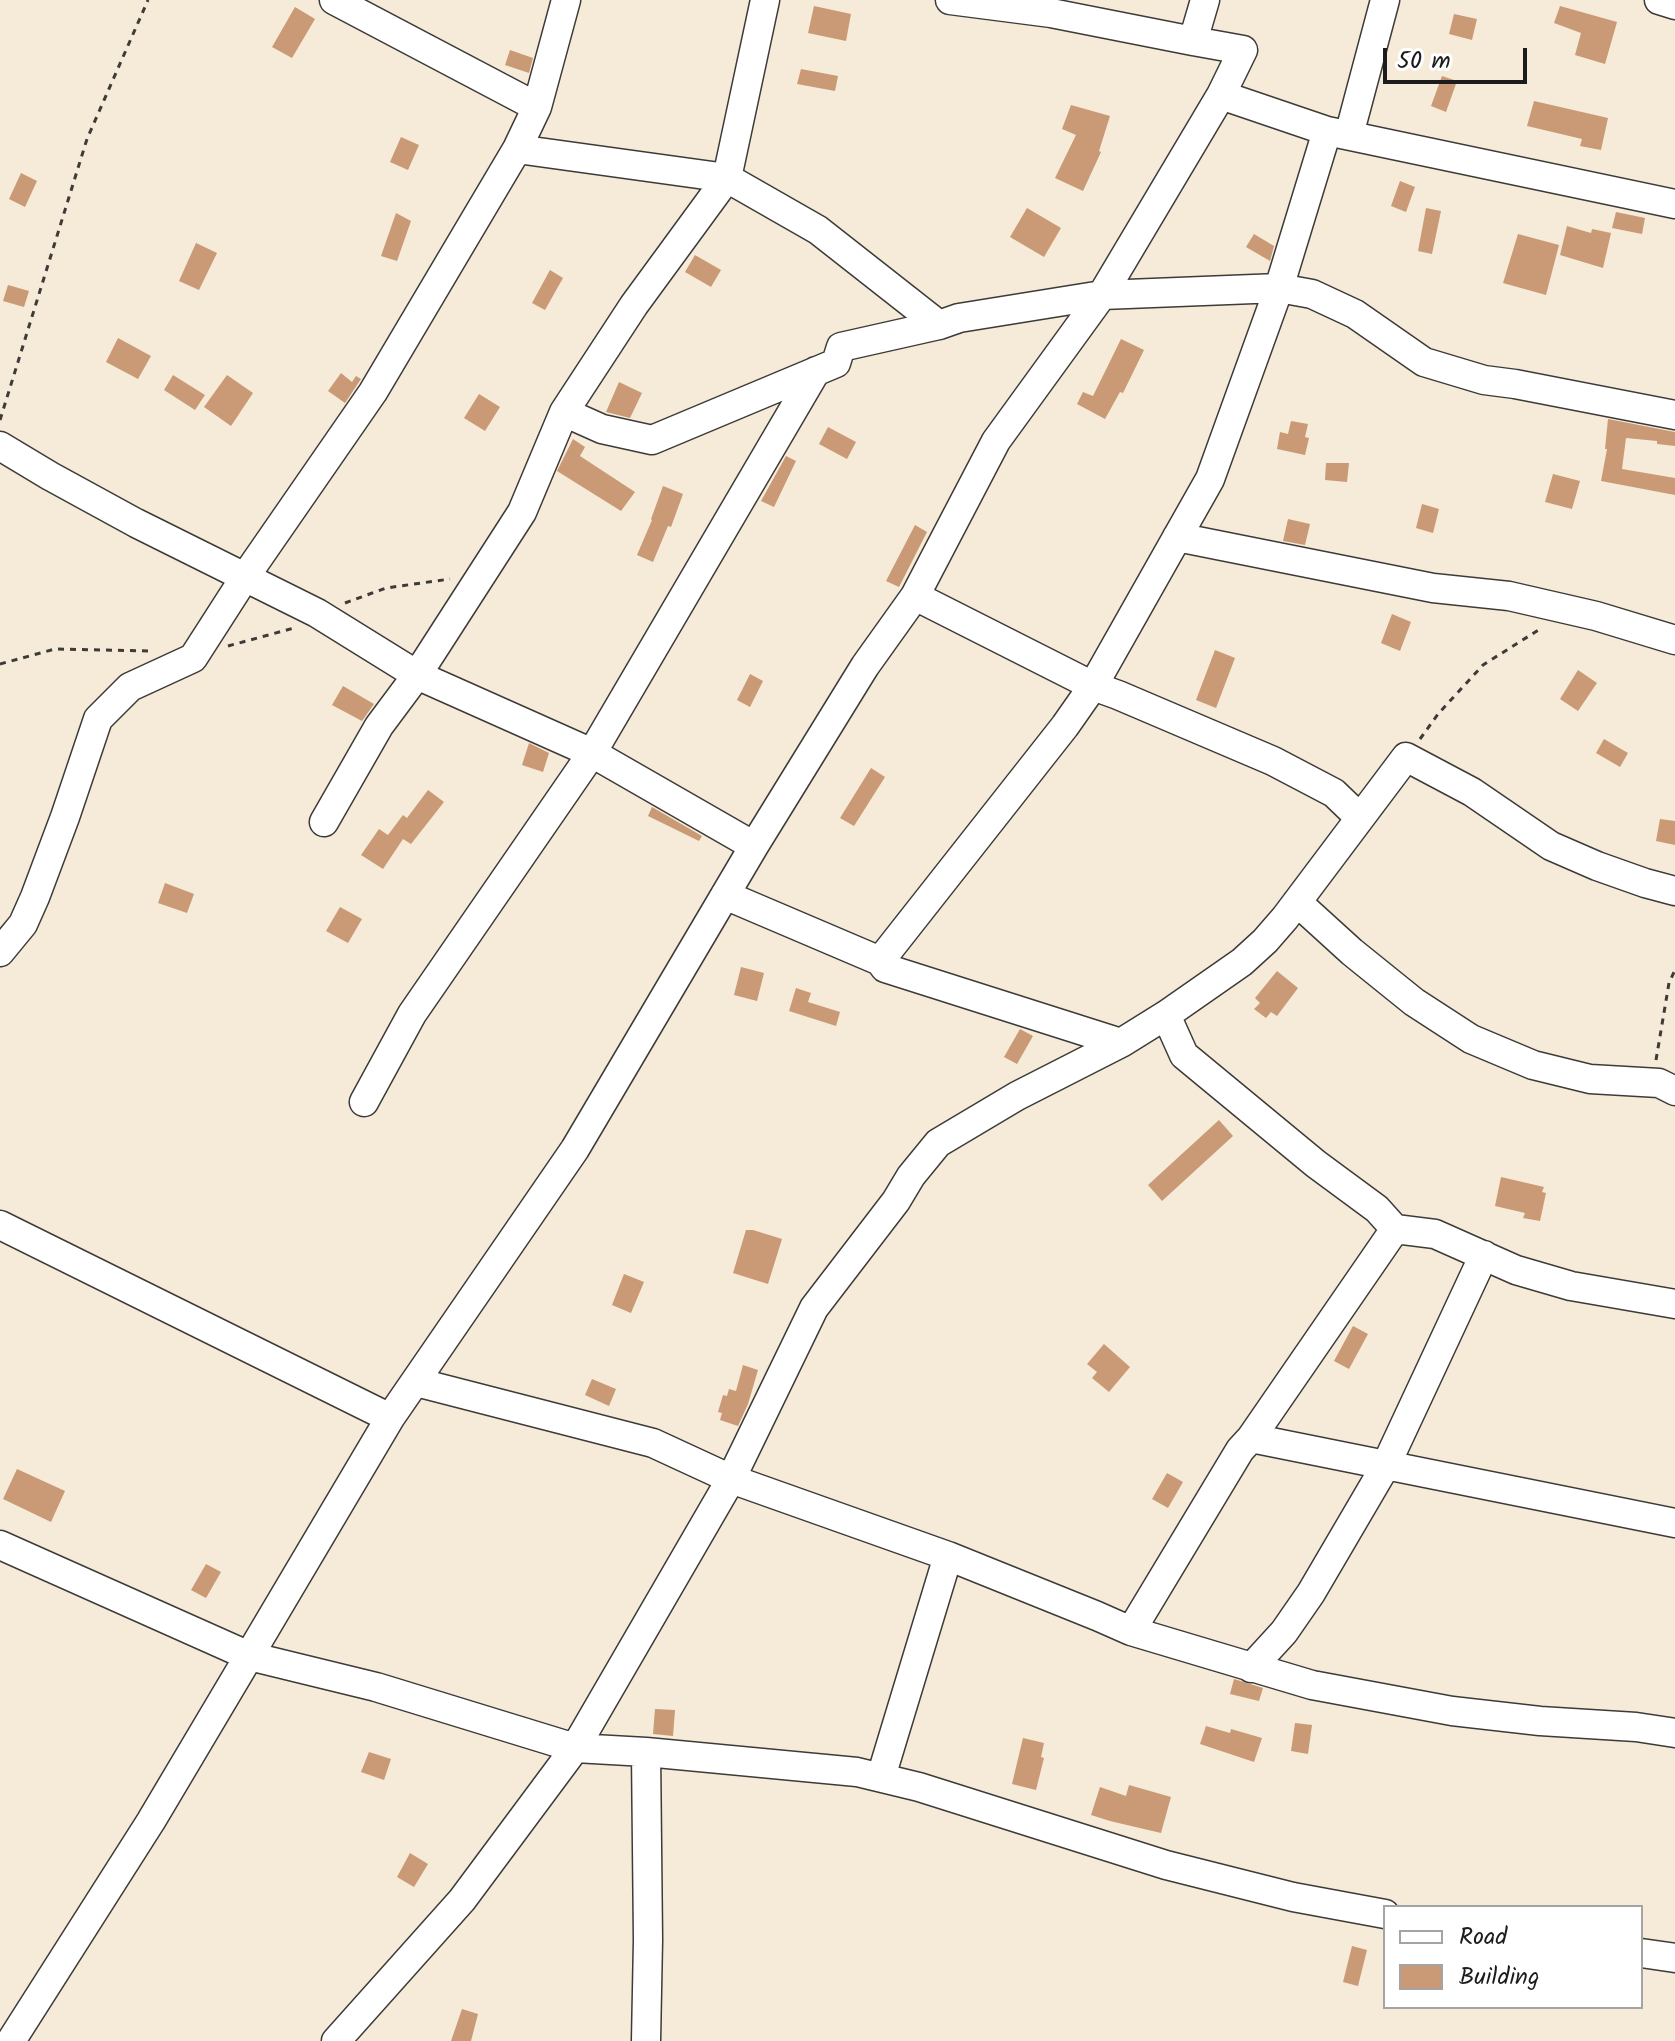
<!DOCTYPE html>
<style>
body{margin:0}
#map{position:relative;width:1675px;height:2041px;overflow:hidden;background:#f6ead8;font-family:Kalam,sans-serif}
canvas{display:block}
.legend{position:absolute;left:1383px;top:1905px;width:260px;height:104px;box-sizing:border-box;background:#fff;border:2px solid #a4a4a4;margin:0;padding:10px 14px;list-style:none;font-size:24px;color:#1c1c1c}
.legend li{display:flex;align-items:center;gap:16px;height:40px}
.legend b{width:40px;border:2px solid #a4a4a4}
.scale{position:absolute;left:1383px;top:48px;width:144px;height:36px;box-sizing:border-box;border:4px solid #1c1c1c;border-top:0;padding-left:10px;font-size:24px;line-height:28px;white-space:nowrap;color:#1c1c1c;-webkit-text-stroke:6px #fff;paint-order:stroke}
</style>
<div id="map">
<canvas width="1675" height="2041"></canvas>
<ul class="legend">
<li><b style="height:10px;background:#fff"></b>Road</li>
<li><b style="height:22px;background:#c99a75"></b>Building</li>
</ul>
<div class="scale">50 m</div>
</div>
<script>
const c = document.querySelector('canvas').getContext('2d');
c.lineJoin = 'round';
function fill(path, color) {
  c.fillStyle = color;
  c.fill(path, 'evenodd');
}
function trace(path, color, width, dash) {
  c.strokeStyle = color;
  c.lineWidth = width;
  c.lineCap = dash ? 'butt' : 'round';
  c.setLineDash(dash || []);
  c.stroke(path);
}
fill(new Path2D(`
 M814,6L851,14L846,41L808,33Z
 M1560,6L1617,22L1605,64L1575,55L1581,33L1554,23Z
 M295,7L315,19L292,58L272,47Z
 M1454,14L1477,19L1472,40L1449,34Z
 M510,50L533,58L529,73L505,65Z
 M801,69L838,76L835,91L797,84Z
 M1442,76L1457,81L1446,112L1431,106Z
 M1534,101L1608,118L1601,150L1580,146L1582,139L1527,126Z
 M1071,105L1110,116L1099,151L1101,152L1083,191L1055,178L1076,135L1062,129Z
 M401,137L419,145L408,170L390,162Z
 M21,173L37,181L25,207L9,199Z
 M1400,181L1415,187L1406,212L1391,206Z
 M1027,208L1061,228L1044,257L1010,237Z
 M1426,208L1441,211L1432,254L1418,251Z
 M1616,212L1645,218L1642,234L1612,228Z
 M396,213L411,221L397,261L381,256Z
 M1567,226L1591,233L1592,229L1611,233L1603,268L1560,255Z
 M1254,234L1274,246L1270,261L1246,247Z
 M1518,234L1559,245L1546,295L1503,283Z
 M196,243L217,253L199,290L179,281Z
 M695,255L721,270L711,287L685,272Z
 M550,270L563,278L545,310L532,303Z
 M8,285L29,291L24,307L3,301Z
 M118,338L151,356L138,379L106,362Z
 M1121,339L1144,350L1123,393L1120,392L1105,419L1077,404L1083,392L1093,396Z
 M341,373L352,382L356,376L361,379L345,403L328,391Z
 M173,375L205,395L195,410L164,390Z
 M227,375L253,393L231,426L204,407Z
 M619,382L642,393L630,418L606,412Z
 M479,394L500,407L485,431L464,418Z
 M1608,419L1675,432V446L1657,444V441L1626,438L1622,469L1675,478V495L1601,481L1607,449H1605Z
 M1291,421L1308,424L1305,437L1309,438L1305,455L1277,449L1280,432L1288,434Z
 M828,427L856,442L847,459L819,444Z
 M573,439L585,447L580,456L635,492L621,511L557,471Z
 M786,456L796,461L774,507L761,501Z
 M1326,463H1349L1347,482L1325,480Z
 M1553,474L1580,481L1572,509L1545,502Z
 M663,486L683,494L671,527L668,526L653,562L637,555L652,520L651,519Z
 M1422,504L1439,509L1433,533L1416,528Z
 M1288,519L1310,524L1305,545L1283,541Z
 M915,525L927,532L899,587L886,581Z
 M1392,614L1411,622L1400,651L1381,643Z
 M1215,650L1235,658L1216,708L1196,700Z
 M1578,670L1597,683L1578,711L1560,699Z
 M750,674L763,681L750,707L737,700Z
 M343,686L374,704L362,721L332,705Z
 M1604,739L1628,753L1620,767L1596,753Z
 M529,743L549,753L543,772L522,765Z
 M871,768L885,777L854,826L840,818Z
 M428,790L444,802L411,844L403,839L383,869L361,855L379,829L388,835L403,815L407,818Z
 M652,807L702,836L699,841L648,816Z
 M1660,819L1675,821V845L1656,841Z
 M165,883L194,894L187,913L158,903Z
 M340,907L362,919L348,943L326,931Z
 M741,967L764,973L757,1001L734,995Z
 M1277,971L1298,988L1277,1016L1271,1012L1266,1018L1254,1009L1260,1003L1255,998Z
 M796,988L811,993L808,1002L840,1012L836,1026L789,1011Z
 M1020,1029L1033,1036L1017,1064L1004,1057Z
 M1219,1120L1233,1136L1162,1201L1148,1185Z
 M1501,1177L1544,1187L1542,1192L1546,1193L1540,1221L1523,1218L1525,1213L1495,1206Z
 M746,1230H753L782,1239L768,1284L733,1273Z
 M624,1274L644,1282L631,1313L612,1305Z
 M1353,1326L1368,1334L1349,1369L1334,1361Z
 M1104,1344L1130,1367L1109,1392L1092,1378L1097,1372L1087,1364Z
 M743,1365L758,1370L748,1404L738,1426L720,1420L722,1413L718,1412L723,1395L727,1396L729,1389L736,1391Z
 M592,1379L616,1389L609,1406L585,1395Z
 M17,1469L65,1491L51,1522L3,1499Z
 M1167,1473L1183,1482L1168,1508L1152,1499Z
 M206,1564L221,1572L206,1598L191,1590Z
 M1234,1679L1263,1688L1259,1701L1230,1694Z
 M655,1709L675,1710L673,1736L653,1734Z
 M1295,1723L1312,1725L1308,1754L1291,1751Z
 M1206,1726L1230,1733L1231,1729L1262,1738L1254,1762L1200,1744Z
 M1023,1738L1044,1743L1041,1757L1044,1758L1036,1790L1012,1784Z
 M369,1752L391,1759L384,1780L361,1772Z
 M1129,1785L1171,1797L1161,1833L1110,1821L1091,1815L1100,1787L1126,1796Z
 M410,1853L428,1864L414,1887L397,1877Z
 M1352,1946L1367,1950L1358,1986L1343,1982Z
 M462,2009L478,2014L471,2041H451Z`), '#c99a75');
const minor = new Path2D(`
 M334,0L537,107L517,149L727,178L818,230L939,325
 M765,0L727,178L634,305L564,412L602,429L652,440L836,363L841,347L939,325L959,318L1102,295L1221,95
 M950,0L1051,13L1193,41
 M1205,0L1193,41L1243,50L1221,95L1327,131L1675,204
 M1659,0L1675,5
 M537,107L566,0
 M1349,135L1385,0
 M0,446L50,476L136,523L317,613L417,675L592,753L754,846
 M1177,537L1433,588L1509,596L1596,616L1675,640
 M915,596L1093,686L1118,695L1273,761L1334,793L1360,818
 M324,822L379,726L417,675L522,512L564,412
 M725,895L880,961
 M1297,902L1352,952L1414,1002L1471,1039L1533,1065L1590,1079L1659,1083L1675,1091
 M0,952L23,924L35,897L65,817L98,719L130,687L193,658L245,577L373,392L517,149
 M1166,1015L1184,1055L1316,1164L1377,1209L1395,1229
 M1121,1043L885,968L880,961L1065,726L1093,686L1210,479L1279,288L1327,131
 M364,1102L412,1014L592,753L816,371
 M0,1225L390,1418
 M416,1382L653,1443L731,1479L948,1556L1097,1616L1131,1631L1312,1685L1452,1711L1540,1721L1636,1727L1675,1733
 M1251,1438L1395,1229L1435,1234L1516,1270L1571,1286L1675,1304
 M0,1545L249,1656L151,1821L11,2041
 M1131,1631L1240,1450L1251,1438L1675,1523
 M1251,1668L1284,1632L1311,1593L1386,1465L1484,1255
 M881,1777L948,1556
 M1385,1914L1293,1897L1166,1865L919,1787L857,1772L646,1752L575,1748L376,1687L249,1656L390,1418L575,1149L754,846L865,666L915,596L996,441L1102,295L1279,288L1312,294L1355,314L1424,362L1484,380L1515,384L1675,415
 M1641,1953L1675,1958
 M336,2041L462,1900L575,1748L731,1479L814,1308L896,1201L911,1176L938,1143L1017,1096L1121,1043L1166,1015L1242,962L1265,941L1285,918L1406,757L1472,792L1551,846L1597,866L1645,883L1675,891
 M646,2041L648,1940L646,1752`);
trace(minor, '#3d3b38', 31);
trace(new Path2D(`
 M0,420L87,139L148,0
 M345,603L386,588L450,579
 M228,646L294,628
 M0,664L55,649L151,651
 M1420,739L1438,714L1483,665L1540,629
 M1656,1060L1669,983L1675,970`), '#3d3b38', 3, [6, 6]);
trace(minor, '#fff', 28);
</script>
